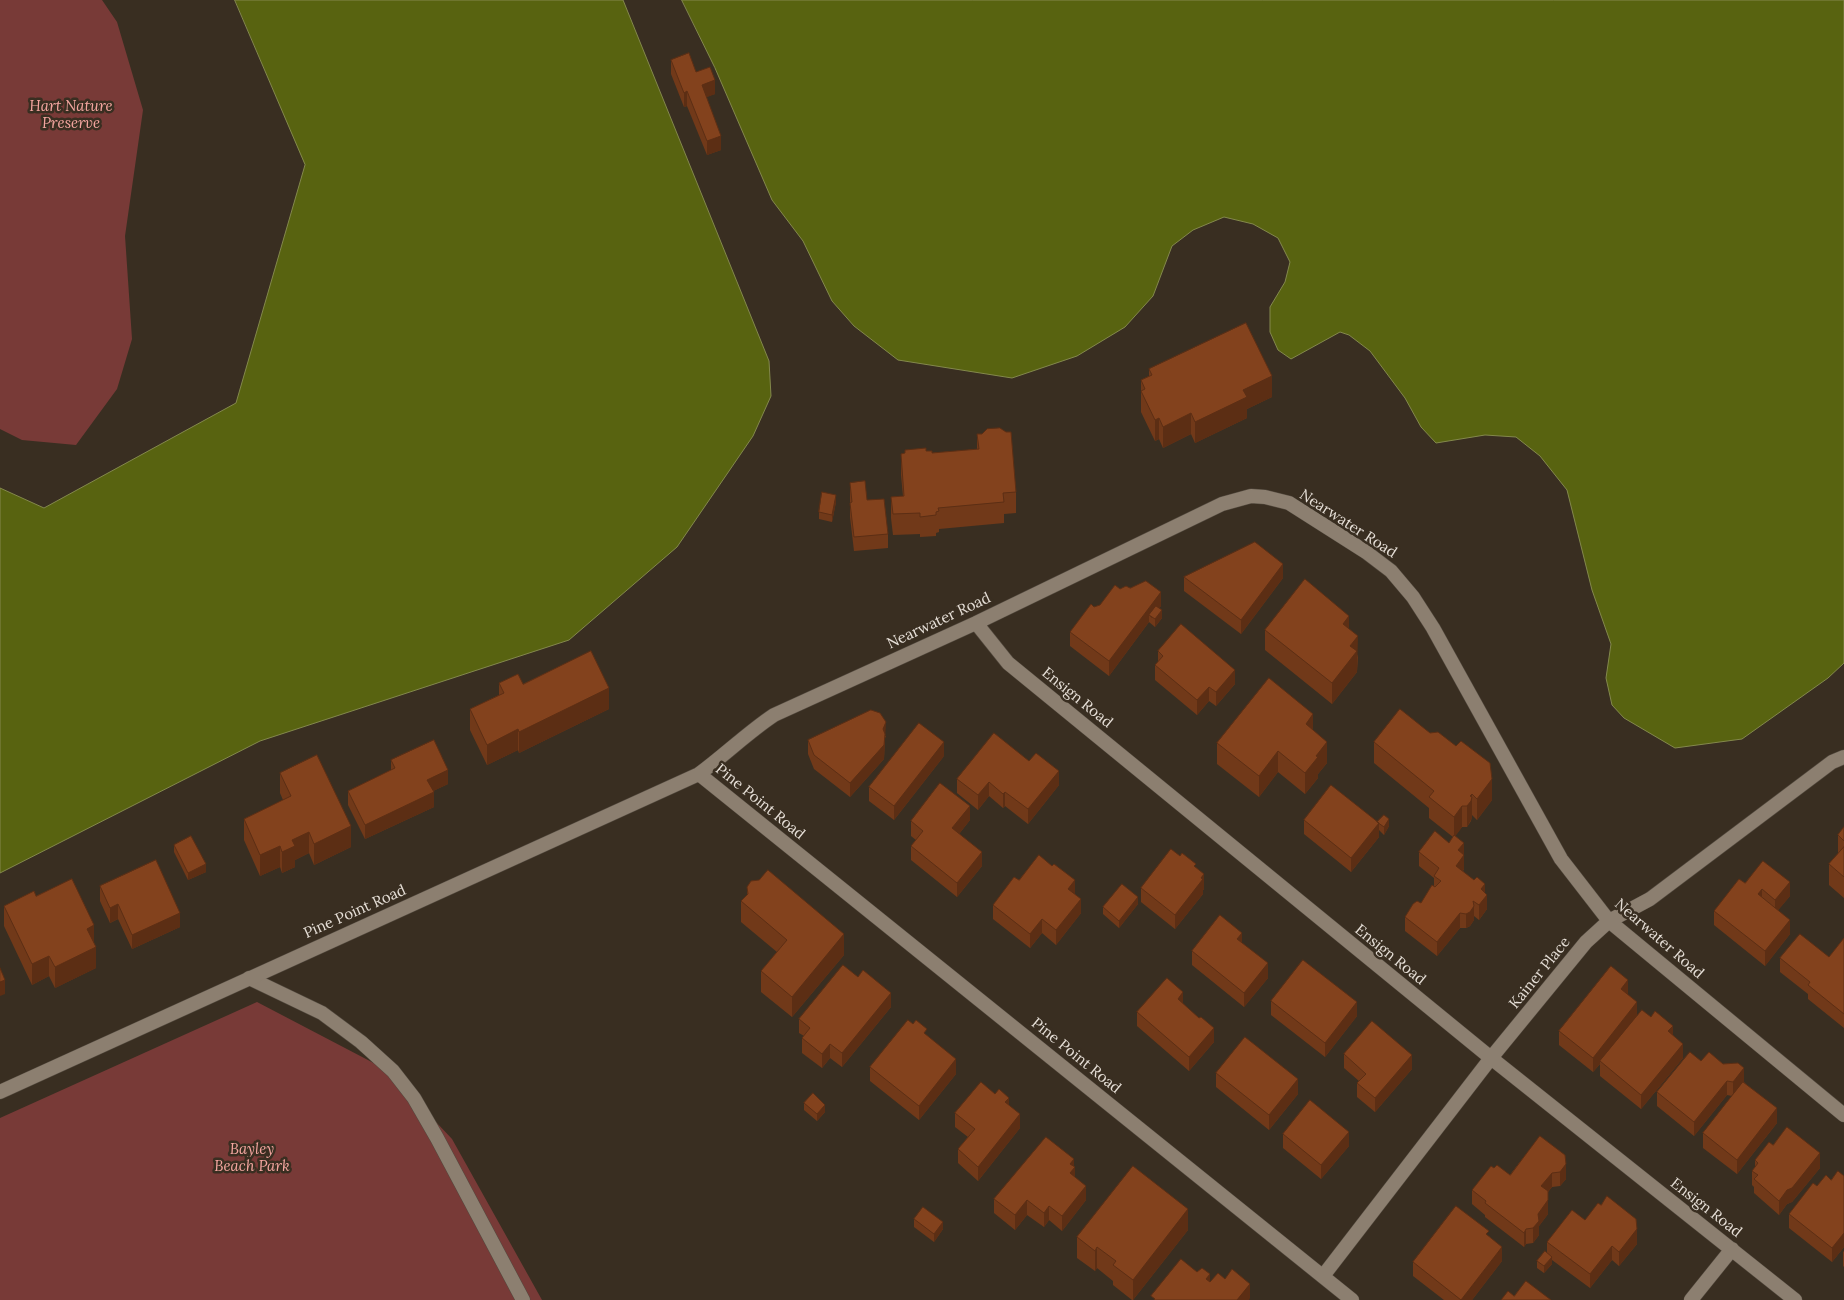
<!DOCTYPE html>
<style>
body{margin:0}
canvas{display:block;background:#392e21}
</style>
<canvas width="1844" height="1300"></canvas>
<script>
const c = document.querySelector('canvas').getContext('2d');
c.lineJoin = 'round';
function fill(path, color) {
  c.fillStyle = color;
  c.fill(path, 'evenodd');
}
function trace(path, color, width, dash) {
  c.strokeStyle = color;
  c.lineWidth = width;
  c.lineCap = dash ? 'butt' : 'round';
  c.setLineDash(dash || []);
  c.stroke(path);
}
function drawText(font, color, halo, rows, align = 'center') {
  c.font = font + ' Lora,serif';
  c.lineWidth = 5;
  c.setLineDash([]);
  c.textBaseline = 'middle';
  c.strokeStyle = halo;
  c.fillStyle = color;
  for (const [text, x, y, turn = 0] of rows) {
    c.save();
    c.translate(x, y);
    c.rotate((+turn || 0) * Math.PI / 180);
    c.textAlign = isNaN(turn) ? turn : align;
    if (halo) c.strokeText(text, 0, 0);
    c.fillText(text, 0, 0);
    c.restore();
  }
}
fill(new Path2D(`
 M0,0H102L117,22L143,110L125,236L132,339L117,389L76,445L22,440L0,429Z
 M257,1002L387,1070L452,1139L542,1300H0V1118Z`), '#783a37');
const water = new Path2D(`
 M235,0H623L769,361L771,396L753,436L677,547L569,640L260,741L0,873V488L44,508L236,403L305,165Z
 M682,0H1844V663L1828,678L1742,739L1675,748L1624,718L1612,705L1606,678L1611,644L1592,590L1567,490L1540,456L1516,437L1485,435L1436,443L1421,427L1405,398L1370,351L1349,335L1340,332L1291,359L1278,350L1270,332V307L1285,282L1290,262L1278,238L1253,224L1224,217L1193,230L1172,246L1153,296L1125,327L1077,356L1012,378L898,360L854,326L832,301L803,241L772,200L715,68Z`);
fill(water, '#586310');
trace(water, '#83884c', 1);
const service = new Path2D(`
 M249,978L322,1013L361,1042L393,1071L414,1098L437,1138L523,1300`);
const minor = new Path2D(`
 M976,623L1008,663L1491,1058L1795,1300
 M699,774L1352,1300
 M0,1092L699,774C725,755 747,733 774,715L976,623L1222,504L1251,496L1265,497L1289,503L1366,552L1391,571L1413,597L1433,628L1561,859L1609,921L1844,1115
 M1323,1276L1491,1058L1586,942L1609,921L1650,899L1832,762L1844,757
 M1691,1300L1732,1249`);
trace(service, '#534a3f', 15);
trace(minor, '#534a3f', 15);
trace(service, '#8c7f70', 14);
trace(minor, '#8c7f70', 14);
fill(new Path2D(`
 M671,60L696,72L715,94L706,97L721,150L707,155L687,106L684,107L671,74Z
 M1149,369L1272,397L1247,409V418L1195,443L1191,434L1163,448L1159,439L1155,441L1141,412V380L1149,376Z
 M977,434L1016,492V513L1004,514V523L939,529V532L936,533V536L920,537V534L893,535L891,518V497L903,496L901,475V454L926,451L932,453L977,449Z
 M850,483L867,500L888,534V548L854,551L850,517Z
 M836,502L832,522L819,519V512Z
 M1184,577L1283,578L1241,634L1184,591Z
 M1130,588L1161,606L1159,608L1162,618L1155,627L1149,622L1109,676L1070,646V632L1094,607L1100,605L1120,589Z
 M1265,630H1349L1358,657L1357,672L1332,704L1265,650Z
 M1158,651L1235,684L1216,706L1209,701L1197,715L1155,680V665L1158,662Z
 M499,683L609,709L519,753L518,750L487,765L470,730V709L499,695Z
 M1313,730L1327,763L1318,774V778L1305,794L1278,772L1259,797L1217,764V743Z
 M886,736L885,738L884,759L850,797L814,769L808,754V740Z
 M1374,742L1492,800L1477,820L1472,815L1471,821L1467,827H1462L1455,836L1464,855V869L1463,871L1485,893L1487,909L1479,920L1474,916V920L1470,926L1466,928H1460L1437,956L1405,931V917L1421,903L1434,886V878L1419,866V852L1449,843L1453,837L1429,818V808L1374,763Z
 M944,756L894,820L869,801V787Z
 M391,760L448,784L433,791L434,807L365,839L348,805V791L391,770Z
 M280,773L351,847L314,865L309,853L295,860V867L282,873L280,867L260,876L244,840V819L283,800L280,793Z
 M957,779L1059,785L1028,824L1005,806L1003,808L989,796L978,810L957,793Z
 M970,820L959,834L982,866L957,897L911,860V846L916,840L911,836V821Z
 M1304,820L1378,822L1389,826L1384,835L1379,830V837L1351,872L1304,834Z
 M1844,827V898L1829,885V864L1838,854V835Z
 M174,845L206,872L188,880L174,852Z
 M1196,868L1204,889L1203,890V894L1175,929L1141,902V888Z
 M1019,880L1075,894L1081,913L1056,945L1042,933L1030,948L993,919V905Z
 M1745,883L1790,896L1778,910L1790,934L1765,966L1714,925V911Z
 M100,886L180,927L132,949L118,919L110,923L100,901Z
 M747,887L844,955L792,1017L761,992V971L777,952L741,922V901L747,895Z
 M36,896L94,944L96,968L55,988L49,976L32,985L4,926V906Z
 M1138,904L1119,928L1103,914V907Z
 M1844,938V1028L1808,999V994L1780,972V958L1829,957Z
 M1242,943L1268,978L1244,1007L1192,965V951Z
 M1628,994V995L1637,1016L1673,1035L1683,1058L1641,1109L1600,1076V1064L1593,1072L1559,1045V1031Z
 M1271,1001L1357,1016L1325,1057L1271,1015Z
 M1183,1004L1214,1042L1189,1071L1137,1026V1012Z
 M891,1007L842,1067L830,1058L822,1068L802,1053V1038L804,1036L799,1033V1019Z
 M927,1036L956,1074L919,1120L870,1081V1067Z
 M1344,1054L1412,1069L1375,1112L1357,1097V1083L1359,1081L1344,1068Z
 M1701,1061L1744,1082L1777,1123L1737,1174L1703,1148V1133L1732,1096L1727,1095L1694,1136L1657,1106V1092Z
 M1216,1073L1298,1094L1269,1130L1216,1087Z
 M804,1103L825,1112L817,1121L804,1110Z
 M1009,1105L1020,1128L978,1181L958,1163V1149L968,1137L955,1127V1113Z
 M1283,1134L1349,1146L1321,1179L1283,1148Z
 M1540,1136L1566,1179L1560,1186L1552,1187L1548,1192V1214L1539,1226V1235L1533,1243L1526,1244L1524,1247L1485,1217V1215L1472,1204V1190L1510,1175Z
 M1773,1145L1820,1168L1792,1202L1787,1204L1779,1215L1754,1193V1187L1752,1185V1171L1755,1168V1160Z
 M1074,1166L1075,1177L1086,1200L1062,1231L1049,1220L1044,1227L1027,1215L1015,1230L994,1213V1199Z
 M1844,1176V1247L1832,1262L1789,1228V1214L1817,1186L1831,1180Z
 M914,1219L943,1229L934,1242L914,1227Z
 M1585,1220L1637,1244L1619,1266L1612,1260L1590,1288L1552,1260V1264L1544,1273L1537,1268V1261L1547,1253V1242Z
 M1188,1230L1133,1300H1132L1113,1285V1281L1097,1268L1095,1271L1077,1258V1237Z
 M1489,1236L1502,1261L1472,1300H1444L1413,1276V1262Z
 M1844,1251V1267L1843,1266V1252Z`), '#713919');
fill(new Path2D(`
 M715,80V94L702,99V85Z
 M687,91V106L684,107V93Z
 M721,136V150L707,155V141Z
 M1272,376V397L1247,409V418L1195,443V422L1243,390Z
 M1191,413V434L1163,448V427Z
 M1159,418V439L1155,441V420Z
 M836,495V502L832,522V515Z
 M1283,564V578L1241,634V620Z
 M1161,592V606L1152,618L1149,615V622L1109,676V661Z
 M1162,610V618L1155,627V619Z
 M1349,616V637L1343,624Z
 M1358,636L1357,672L1332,704V683L1350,646Z
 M1235,670V684L1216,706V692Z
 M1209,687V701L1197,715V700Z
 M609,688V709L519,753V732Z
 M1313,714V735L1306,724Z
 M886,722L884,759L850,797V783L883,729Z
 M518,729V750L487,765V745Z
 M944,742V756L894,820V806Z
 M1327,742V763L1318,774V778L1305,794V773L1316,756Z
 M1278,751V772L1259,797V776Z
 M448,770V784L427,794V780Z
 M1059,771V785L1028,824V809Z
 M1492,779V800L1477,820V799Z
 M989,782V796L978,810V795Z
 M434,792V807L365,839V825Z
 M1005,792V806L1003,808V794Z
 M1472,794V818L1467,827V806L1470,796Z
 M970,806V820L952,843V828Z
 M1462,806V827L1454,838V817Z
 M1389,819V826L1384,835V827Z
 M1379,823V837L1351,872V858Z
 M351,826V847L314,865V844Z
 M309,832V853L295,860V867L282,873V852L292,840Z
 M1464,843V869L1456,880V866L1458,850Z
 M280,846V867L260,876V855Z
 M982,852V866L957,897V883Z
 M206,864V872L188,880V873Z
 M1204,874V889L1203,890V894L1175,929V915Z
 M1075,880V894L1068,889Z
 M1790,882V896L1775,914V900Z
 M1485,884V898L1487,895V909L1479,920V905L1481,889Z
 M1762,889V903L1758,894Z
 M1138,897V904L1119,928V921Z
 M1081,899V913L1056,945V930Z
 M118,904V919L110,923V908Z
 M1474,906V920L1470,926L1466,928V914Z
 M180,913V927L132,949V935Z
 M1460,913V928L1437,956V942Z
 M1042,919V933L1030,948V934Z
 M1790,920V934L1765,966V951Z
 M94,925V946L87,929Z
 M1242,933V947L1237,939Z
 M844,934V955L792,1017V997Z
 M96,947V968L55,988V967Z
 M49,956V976L32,985V964Z
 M1268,963V978L1244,1007V993Z
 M5,980V994L0,996V982Z
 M1628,980V994L1621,1004V989Z
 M1183,992V1007L1178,999Z
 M891,993V1007L842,1067V1053Z
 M1357,1002V1016L1325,1057V1043Z
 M1637,1002V1016L1600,1061V1064L1593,1072V1058Z
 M1673,1026V1040L1668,1031Z
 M1214,1028V1042L1189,1071V1057Z
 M830,1044V1058L822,1068V1054Z
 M1683,1044V1058L1641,1109V1095Z
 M1412,1055V1069L1375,1112V1098Z
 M956,1059V1074L919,1120V1106Z
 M1744,1068V1083L1733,1096V1082Z
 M1298,1079V1094L1269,1130V1115Z
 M1727,1081V1095L1694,1136V1122Z
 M1009,1098V1112L1005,1102Z
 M825,1105V1112L817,1121V1114Z
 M1777,1108V1123L1737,1174V1160Z
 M1020,1114V1128L978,1181V1167Z
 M1349,1132V1146L1321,1179V1165Z
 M1820,1153V1168L1792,1202L1787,1204L1779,1215V1201L1787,1190Z
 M1074,1159V1169L1075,1167V1182L1070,1188V1164Z
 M1566,1164V1179L1560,1186V1172Z
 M1552,1173V1187L1541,1200V1186Z
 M1086,1186V1200L1062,1231V1216Z
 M1027,1200V1215L1015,1230V1215Z
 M1548,1200V1214L1539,1226V1235L1533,1243V1228L1538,1214Z
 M1049,1206V1220L1044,1227V1213Z
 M1188,1209V1230L1133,1300V1280Z
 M943,1222V1229L934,1242V1234Z
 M1526,1229V1244L1524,1247V1233Z
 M1637,1229V1244L1619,1266V1252Z
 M1844,1233V1247L1832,1262V1248Z
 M1612,1246V1260L1590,1288V1274Z
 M1097,1247V1268L1095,1271V1251Z
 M1502,1247V1261L1472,1300H1461Z
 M1552,1257V1264L1544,1273V1266Z
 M1210,1274V1288L1206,1279Z
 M1250,1284V1298L1249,1300H1237Z`), '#5c2e14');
const building = new Path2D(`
 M689,53L696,72L710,67L715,80L702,85L721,136L707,141L687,91L684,93L671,60Z
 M1246,323L1272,376L1243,390L1247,397L1195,422L1191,413L1163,427L1159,418L1155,420L1141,391L1145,389L1141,380L1152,375L1149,369Z
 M1000,428L1006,432H1011L1016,492L1003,493L1004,502L938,508L939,511L936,512V515L920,517V513L893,514L891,497L904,496L901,454L905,453V450L926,448V451H932V453L979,449L977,434H982L987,429Z
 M865,481L867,500L884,499L888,534L854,537L850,503L852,502L850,483Z
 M822,492L836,495L832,515L819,512Z
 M1255,542L1283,564L1241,620L1184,577Z
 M1305,579L1349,616L1343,624L1358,636L1350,646L1357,651L1332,683L1265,630Z
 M1146,581L1161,592L1109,661L1070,632L1091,604L1094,607L1100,605L1115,585L1120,589L1126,586L1130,588Z
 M1156,606L1162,610L1155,619L1149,615Z
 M1181,624L1235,670L1216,692L1209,687L1197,700L1155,665L1163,656L1158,651Z
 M591,651L609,688L519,732L518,729L487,745L470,709L504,693L499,683L518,674L523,684Z
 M1269,678L1313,714L1306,724L1327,742L1316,756L1318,757L1305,773L1278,751L1259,776L1217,743Z
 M1400,709L1430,733L1438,732L1456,746L1461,741L1490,763L1492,779L1477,799L1472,794L1470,796L1472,797L1471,801L1467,806H1462L1454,817L1429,797L1434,791L1374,742Z
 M871,710L880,713L886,722L883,729L885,734L884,745L850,783L814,755L808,740Z
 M919,723L944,742L894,806L869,787Z
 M994,733L1029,761L1036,753L1059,771L1028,809L1005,792L1003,794L989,782L978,795L957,779Z
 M434,740L448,770L427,780L434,792L365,825L348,791L395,768L391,760Z
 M317,755L351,826L314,844L309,832L292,840L295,846L282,852L280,846L260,855L244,819L291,796L280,773Z
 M940,783L970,806L952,828L982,852L957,883L911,846L923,831L911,821Z
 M1331,785L1379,823L1351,858L1304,820Z
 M1384,815L1389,819L1384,827L1377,822Z
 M1844,827V841L1838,835Z
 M1435,831L1449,843L1454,835L1464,843L1458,850L1464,855L1456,866L1474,880L1477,877L1485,884L1481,889L1487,895L1479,905L1473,901L1474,906L1470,912L1466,914L1460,913L1437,942L1405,917L1413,904L1417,901L1421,903L1432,885L1435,887L1441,881L1434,876L1439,868L1419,852Z
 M191,836L206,864L188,873L174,845Z
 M1844,847V877L1829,864Z
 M1171,849L1180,856L1182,853L1196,864L1194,866L1204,874L1201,878L1203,879L1175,915L1141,888Z
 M1039,855L1052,866L1054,864L1075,880L1068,889L1081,899L1056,930L1042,919L1030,934L993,905L1014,877L1019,880Z
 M156,860L180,913L132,935L118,904L110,908L100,886Z
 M1763,861L1790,882L1775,900L1762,889L1758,894L1790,920L1765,951L1714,911L1739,879L1745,883Z
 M768,870L844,934L792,997L761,971L787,940L741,901L748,894L747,887L751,881L759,880Z
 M72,879L94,925L87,929L96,947L55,967L49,956L32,964L4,906L34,891L36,896Z
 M1122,884L1138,897L1119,921L1103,907Z
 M1220,915L1242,933L1237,939L1268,963L1244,993L1192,951Z
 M1800,934L1829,957L1844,938V1014L1808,985L1810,982L1780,958Z
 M1303,960L1357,1002L1325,1043L1271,1001Z
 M843,965L858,977L863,970L891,993L842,1053L830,1044L822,1054L802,1038L810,1028L799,1019Z
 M1611,966L1628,980L1621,989L1637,1002L1593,1058L1559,1031Z
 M0,968L5,980L0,982Z
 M1167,978L1183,992L1178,999L1199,1018L1201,1017L1214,1028L1189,1057L1137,1012Z
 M1642,1010L1651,1017L1655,1011L1673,1026L1668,1031L1683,1044L1641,1095L1600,1061Z
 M908,1020L913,1024L916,1020L927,1029L924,1033L956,1059L919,1106L870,1067Z
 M1372,1021L1412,1055L1375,1098L1357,1083L1366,1074L1344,1054Z
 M1245,1037L1298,1079L1269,1115L1216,1073Z
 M1690,1052L1701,1061L1709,1052L1723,1064L1738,1063L1744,1068L1733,1082L1727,1081L1694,1122L1657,1092Z
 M981,1082L995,1094L999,1089L1009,1098L1005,1102L1020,1114L978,1167L958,1149L975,1129L955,1113Z
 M1743,1082L1777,1108L1737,1160L1703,1133Z
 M813,1093L825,1105L817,1114L804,1103Z
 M1310,1100L1349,1132L1321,1165L1283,1134Z
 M1787,1127L1820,1153L1792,1188L1787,1190L1779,1201L1754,1179L1758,1175L1752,1171L1758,1163L1755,1160L1769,1142L1773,1145Z
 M1540,1136L1565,1155L1566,1164L1560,1172L1552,1173L1541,1186L1548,1191V1200L1538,1214L1539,1221L1533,1228L1526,1229L1524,1233L1485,1203L1486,1201L1472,1190L1491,1166L1494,1168L1497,1165L1510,1175Z
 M1046,1137L1074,1159L1070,1164L1075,1167L1070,1173L1086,1186L1062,1216L1049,1206L1044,1213L1027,1200L1015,1215L994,1199Z
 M1133,1166L1188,1209L1133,1280L1113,1265L1116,1261L1097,1247L1095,1251L1077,1237Z
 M1838,1171L1844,1176V1233L1832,1248L1789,1214L1813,1183L1817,1186L1826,1175L1831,1180Z
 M1607,1196L1636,1219L1637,1229L1619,1252L1612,1246L1590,1274L1547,1242L1572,1210L1585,1220L1598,1203L1601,1205Z
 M1456,1206L1489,1231L1486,1234L1502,1247L1461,1300L1413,1262Z
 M923,1207L943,1222L934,1234L914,1219Z
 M1545,1251L1552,1257L1544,1266L1537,1261Z
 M1181,1259L1197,1272L1202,1268L1210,1274L1206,1279L1210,1282L1218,1273L1225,1279L1232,1269L1250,1284L1237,1300H1154L1155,1299L1151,1296Z
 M1526,1281L1551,1300H1501L1508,1291L1514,1296Z`);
fill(building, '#83421d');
trace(building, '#5c2e14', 1);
drawText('italic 15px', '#f5a6a0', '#392e21', [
 ["Hart Nature",71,107],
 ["Preserve",71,124],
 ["Bayley",252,1150],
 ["Beach Park",252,1167]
]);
drawText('15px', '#e6dfd7', '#392e21', [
 ["Nearwater Road",1348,524,33],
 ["Nearwater Road",939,621,-25],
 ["Ensign Road",1077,698,39],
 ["Pine Point Road",760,802,39],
 ["Pine Point Road",355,912,-24],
 ["Nearwater Road",1659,939,41],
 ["Ensign Road",1390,955,39],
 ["Kainer Place",1540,973,-51],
 ["Pine Point Road",1076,1056,39],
 ["Ensign Road",1706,1208,38]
]);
</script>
